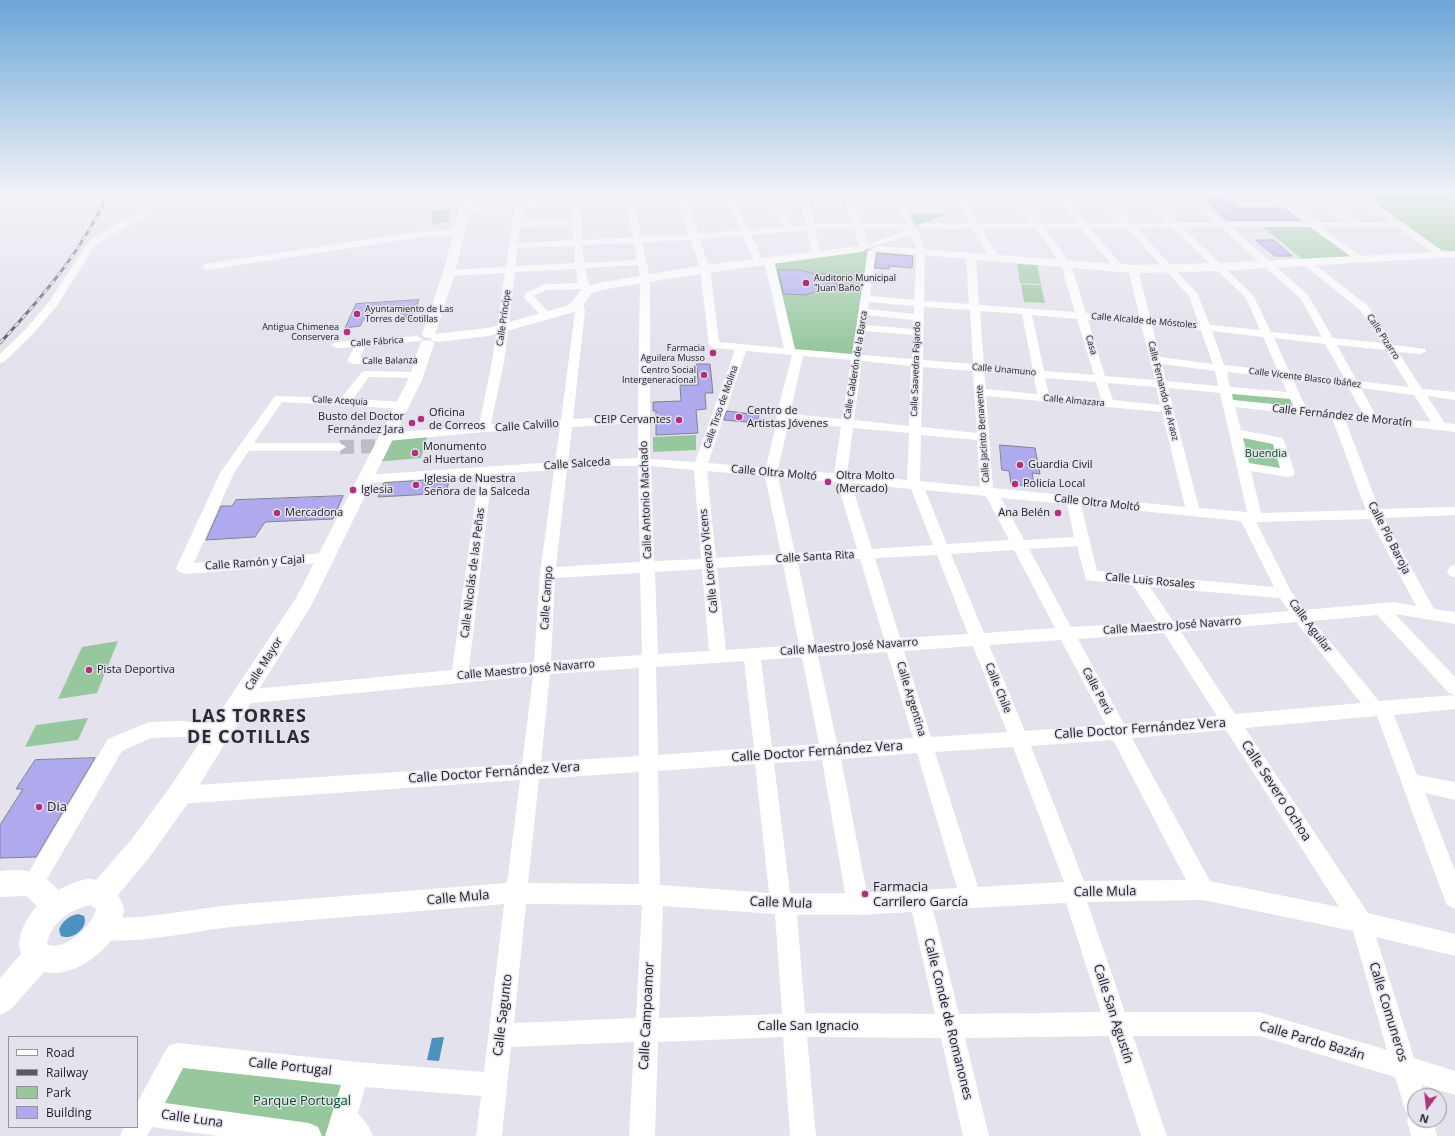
<!DOCTYPE html>
<meta charset="utf-8">
<style>
body{margin:0}
#map{position:relative;width:1455px;height:1136px;overflow:hidden;background:#e3e2ed;font-family:"Open Sans",sans-serif}
canvas{display:block}
.legend{position:absolute;left:8px;top:1036px;width:130px;height:92px;box-sizing:border-box;background:#e3e2ed;border:1px solid #96959d;margin:0;padding:5px 7px;list-style:none;font-size:12px;color:#222226}
.legend li{display:flex;align-items:center;gap:8px;height:20px}
.legend b{width:20px;border:1px solid #96959d}
.north{position:absolute;left:1407px;top:1088px;width:40px;height:40px;box-sizing:border-box;background:#e3e2ed;border:1px solid #96959d;border-radius:50%;rotate:195deg;font-size:11px;font-weight:700;line-height:16px;text-align:center;color:#222226}
.north::after{content:'';display:block;margin:auto;width:14px;height:18px;background:#b2307a;clip-path:polygon(50% 0,100% 100%,50% 72%,0 100%)}
</style>
<div id="map">
<canvas width="1455" height="1136"></canvas>
<ul class="legend">
<li><b style="height:5px;background:#fff"></b>Road</li>
<li><b style="height:5px;background:#59595f"></b>Railway</li>
<li><b style="height:11px;background:#96c79d"></b>Park</li>
<li><b style="height:11px;background:#afa9ed"></b>Building</li>
</ul>
<div class="north">N</div>
</div>
<script>
const c = document.querySelector('canvas').getContext('2d');
c.lineJoin = 'round';
function fill(path, color) {
  c.fillStyle = color;
  c.fill(path, 'evenodd');
}
function trace(path, color, width, dash) {
  c.strokeStyle = color;
  c.lineWidth = width;
  c.lineCap = dash ? 'butt' : 'round';
  c.setLineDash(dash || []);
  c.stroke(path);
}
function drawText(font, color, halo, rows, align = 'center') {
  c.font = font + ' "Open Sans",sans-serif';
  c.lineWidth = 3;
  c.setLineDash([]);
  c.textBaseline = 'middle';
  c.strokeStyle = halo;
  c.fillStyle = color;
  for (const [text, x, y, turn = 0] of rows) {
    c.save();
    c.translate(x, y);
    c.rotate((+turn || 0) * Math.PI / 180);
    c.textAlign = isNaN(turn) ? turn : align;
    if (halo) c.strokeText(text, 0, 0);
    c.fillText(text, 0, 0);
    c.restore();
  }
}
fill(new Path2D(`
 M1360,192H1455V251L1440,250Z
 M450,209L449,222L431,224L433,210Z
 M909,214H948L917,225H914Z
 M1260,225H1313L1360,260L1307,263Z
 M863,249H872L857,356L790,351L769,260Z
 M1017,264L1037,265L1041,284L1020,283Z
 M1021,284L1041,285L1045,303L1024,302Z
 M1225,389L1294,396L1301,411L1229,403Z
 M1236,433L1279,441L1288,473L1243,466Z
 M428,434L421,458L375,462L387,437Z
 M696,435V450L653,452V437Z
 M118,641L97,693L58,699L82,647Z
 M88,718L78,740L25,747L36,725Z
 M177,1055L357,1074L338,1136H309L146,1113Z`), '#96c79d');
fill(new Path2D(`
 M78,914L84,916C89,928 72,941 61,936L59,930C62,921 69,916 78,914Z
 M444,1037L439,1061L427,1060L432,1038Z`), '#4d91be');
const building = new Path2D(`
 M1205,192H1219L1238,208H1283L1300,220H1227L1202,197H1210Z
 M1256,240H1274L1292,256H1275Z
 M877,253L913,256L912,268L889,266V269L875,268Z
 M778,270H800L818,275L824,273L839,286L826,285L820,290L805,295L784,294Z
 M419,300L410,321L403,314L381,308L368,312L360,326L345,328L356,304Z
 M697,364H710L713,393H705L706,409L696,410L698,433L656,435V411H653V402L681,401L680,385H698Z
 M727,411L759,415L757,423L724,420Z
 M1000,445L1035,448L1040,474L1032,473L1035,487L1011,484L1009,471L1002,470Z
 M449,479L447,491H433L432,494L378,497L384,483Z
 M343,496L333,519L265,522L255,537L206,540L221,506H232L236,500Z
 M95,758L36,857L0,858V825L23,789H16L35,760Z`);
fill(building, '#afa9ed');
trace(building, '#82828c', 1);
trace(new Path2D(`
 M340,447L382,446`), '#bcbcc5', 14, [14, 7]);
fill(new Path2D(`
 M155,192H163L148,214L95,245L57,306L31,336L4,362L0,363V354L23,332L49,302L89,241L142,210Z
 M375,192H383L380,197L460,192H499L495,194L375,202L371,200Z
 M572,192H578L579,200L625,197L624,192H632L633,196L676,194L675,192H743L731,195L748,230L785,227L765,192H773L793,226L806,225L799,192H807L814,224H852L842,192H850L861,224H906L892,192H900L925,249L924,301L969,304L966,257L971,254L976,257L979,305L1075,312L1061,264L1036,228H981L999,258L994,261L989,258L972,228L923,229L919,226L923,223H969L951,192H959L978,223H1032L1010,192H1018L1041,223H1077L1052,192H1060L1086,223H1122L1094,192H1102L1131,223L1167,222L1136,192H1144L1177,222H1215L1182,192H1191L1225,222H1304L1265,192H1274L1314,222H1349L1307,192H1316L1360,222H1390L1351,192H1360L1445,253V257H1439L1397,227H1321L1363,258V262L1360,263L1310,227H1231L1308,295L1333,338L1382,343L1360,310L1304,265V261H1310L1368,306L1393,345L1425,349L1426,351L1421,354L1398,352L1422,389L1455,392V400L1427,396L1445,423L1455,424V432L1345,419L1379,509L1455,507V515L1384,518L1434,609L1455,612V624L1395,614L1455,677V709L1394,715L1417,775L1455,782V800L1425,793L1455,871V909L1447,905L1444,898L1377,716L1245,728L1368,913L1455,934V956L1376,937L1414,1058L1455,1071V1095L1422,1085L1425,1096H1415V1120H1433L1437,1136H1411L1407,1120L1410,1114L1406,1112L1395,1077L1259,1036H1133L1167,1136H1141L1109,1036L965,1038L989,1136H963L941,1038L807,1037L816,1136H790L783,1037L658,1042L655,1136H629L634,1042L511,1047L502,1136H476L481,1096L365,1087L358,1113L369,1127L373,1136H325L341,1085L183,1068L165,1103L309,1123L318,1127L322,1136H218L152,1127L147,1136H120L124,1127H137V1103L168,1046L177,1043L357,1062L484,1072L504,904C414,912 322,918 232,927C199,930 123,948 96,937L93,929L96,921L104,918L142,917L230,905L507,883L520,780L179,804L172,801L169,795L172,789L179,786L522,764L533,676L243,704L237,702L234,697L237,692L243,690L452,670L479,475L366,483L361,482L359,479L361,476L366,475L555,462L560,427L484,432L387,441L381,437L387,433L479,425L492,362L505,273L449,276L444,273L449,270L506,267L515,208L465,211L461,209L462,207L571,200ZM724,195L740,230L698,234L685,198ZM677,198L689,235L641,237L634,201ZM626,201L633,237L582,240L580,204ZM572,205V220L521,222L523,208ZM572,225L573,240L518,243L520,227ZM1172,227L1246,298L1260,330L1210,325L1197,293L1136,228ZM1182,227H1221L1301,299L1322,337L1271,332L1253,295ZM1044,228H1081L1116,270L1119,271L1124,268L1090,228H1127L1189,296L1199,324L1150,318L1138,269L1133,266L1128,269L1140,318L1086,313L1071,264ZM815,229H854L860,246L864,249C877,245 895,240 910,234L917,249L914,300L870,296L875,252L874,250H868L852,354L795,349L774,260L769,257L764,260L784,348L719,342L710,269L699,239L742,235L754,261L759,264L764,261L751,235L807,230L812,254L816,257L820,254ZM863,229H908L868,245ZM691,240L700,269L709,345L714,348L735,350L695,462L650,459V278L642,242ZM634,243L637,260L584,263L582,245ZM574,246L575,263L515,266L518,248ZM638,265L640,278L638,416L573,419L585,311L582,302L578,301L573,304L575,311L561,420L491,424L504,362L515,272L576,269L578,283L545,284L526,293L524,298L544,318L548,319L553,316L534,297L535,295L547,290L580,289L583,293H589L591,291L585,268ZM869,302L914,306V314L868,309ZM924,307L970,310L973,364L923,360ZM980,311L1022,314L1033,370L984,365ZM867,315L913,320V329L866,325ZM1032,315L1077,319L1094,375L1044,371ZM1088,320L1141,324L1155,380L1105,376ZM1152,325L1201,330L1213,364L1160,357ZM865,331L913,335L912,359L862,355ZM1212,331L1263,337L1278,371L1224,365ZM1274,338L1325,344L1345,379L1290,373ZM1337,345L1386,350L1409,387L1357,381ZM746,351L792,355L776,417L777,419L766,468L708,463ZM803,356L851,360L842,419L790,414ZM862,361L911,366L909,426L854,420ZM1162,364L1215,371L1218,386L1166,381ZM923,367L973,371L977,433L921,427ZM984,372L1034,377L1037,394L986,389ZM1227,372L1281,378L1287,392L1230,387ZM1045,378L1096,382L1101,399L1049,395ZM1293,380L1348,387L1363,414L1306,408ZM1107,383L1156,387L1160,405L1113,400ZM1168,388L1220,393L1247,512L1199,508ZM1361,388L1414,395L1431,422L1376,416ZM1232,394L1290,399L1293,406L1233,400ZM986,396L1162,412L1185,507L993,488ZM1235,407L1332,418L1366,510L1261,513L1251,471L1288,477L1293,476L1295,473L1283,438L1241,430ZM789,421L841,427L834,473L778,469ZM638,423V458L568,461L572,427ZM853,428L909,433L907,480L847,474ZM921,435L977,440L980,487L920,481ZM1243,438L1273,444L1280,468L1249,463ZM612,466H638L640,562L556,567L567,469ZM651,466L694,470L701,559L654,561ZM554,470L540,573L534,662L469,668L492,474ZM707,471L765,476L781,554L716,558ZM778,477L837,482L857,549L795,553ZM851,483L911,489L933,545L872,549ZM925,490L986,496L1009,540L947,544ZM1001,498L1067,504L1074,537L1024,540ZM1081,505L1241,521L1274,587L1097,571ZM1370,519L1416,606L1394,602L1304,610L1291,591L1256,522ZM1077,546L1086,580L1133,585L1157,622L1071,627L1029,549ZM1014,550L1055,628L984,633L951,554ZM937,555L968,634L900,638L875,558ZM860,559L884,639L815,644L798,563ZM783,564L799,645L726,650L717,568ZM702,569L709,651L658,654L655,572ZM640,573L642,655L551,661L555,578ZM1150,587L1280,598L1289,611L1173,621ZM1377,615L1449,693L1455,695L1379,701L1313,621ZM1296,622L1361,703L1235,714L1181,632ZM1164,633L1217,716L1124,724L1078,639ZM1061,640L1106,725L1025,731L989,645ZM973,646L1007,732L931,737L904,651ZM887,652L913,738L837,743L818,656ZM802,657L819,744L772,747L761,660ZM744,661L754,748L658,755L656,667ZM639,668V756L541,762L550,674ZM1226,730L1339,907L1210,881L1132,738ZM1113,740L1186,880L1084,881L1031,746ZM1013,747L1064,882L978,887L935,752ZM917,753L957,888L867,893L841,759ZM822,760L845,893H790L774,763ZM755,764L769,893L660,885L658,771ZM639,772V884L528,883L539,779ZM1203,900L1353,931L1387,1050L1259,1012H1125L1087,902ZM1066,903L1101,1012L959,1014L933,910ZM526,904L642,905L636,1018L514,1023ZM663,906L775,914L782,1014L659,1018ZM912,912L935,1014L805,1013L797,915H858Z
 M460,229L463,230V234L416,238L206,270L201,267L206,264L416,232Z
 M417,336L422,339L421,341L365,346L360,358L422,357L426,358L428,360L426,362L353,364L347,361L354,347L336,348L331,345L336,342Z
 M366,371L416,372L422,375L416,378L369,377L353,399L406,402L408,405L406,408L402,409L282,402L254,443H340L346,447L340,451H249L234,473L194,563L326,553L331,554L333,558L331,562L187,574L179,572L176,568L220,473L275,396L341,398L362,372Z
 M1455,565V577L1450,576L1447,572L1450,566Z
 M179,721L220,724L226,727L229,732L226,737L220,740L179,737L151,738L122,751L40,891L33,894L26,891L22,884L26,877L108,739L149,722Z`), '#fff');
fill(new Path2D(`
 M464,192H474L455,273L435,334L488,328L566,306L573,301L582,288L599,283L705,265L861,246L867,249L861,252L705,273L601,290L591,294L582,307L574,312L489,336L437,342L432,341L431,338L424,337L422,334L443,273Z
 M878,246L1133,265L1218,263L1455,251V257L1218,271L1133,273L874,251L872,249L874,247Z
 M427,340L432,341L434,344L422,380L311,606L188,803L149,858L118,895C120,899 124,905 124,910C122,943 76,980 44,972L10,1010L0,1015V978L21,954C15,938 26,918 37,906L26,896L0,897V871C23,868 43,871 58,890C68,885 85,876 96,880L131,840L170,787L296,598L408,380L420,344L422,341ZM91,905L96,909C93,925 64,953 47,944C51,922 71,909 91,905Z`), '#fff');
const rail = new Path2D(`
 M0,343C43,296 83,250 109,192`);
trace(rail, '#59595f', 3);
trace(rail, '#e3e2ed', 2, [5.5]);
const sky = c.createLinearGradient(0, 0, 0, 351);
sky.addColorStop(0, '#6aa6d7');
sky.addColorStop(0.55, '#f2f2f7');
sky.addColorStop(1, '#f2f2f700');
c.fillStyle = sky;
c.fillRect(0, 0, 1455, 351);
for (const [x, y, r, color] of [
 [806,283,4,"#b2307a"],
 [357,314,4,"#b2307a"],
 [347,332,4,"#b2307a"],
 [713,353,4,"#b2307a"],
 [704,375,4,"#b2307a"],
 [739,417,4,"#b2307a"],
 [421,419,4,"#b2307a"],
 [679,420,4,"#b2307a"],
 [412,423,4,"#b2307a"],
 [415,453,4,"#b2307a"],
 [1020,465,4,"#b2307a"],
 [828,482,4,"#b2307a"],
 [1015,484,4,"#b2307a"],
 [416,485,4,"#b2307a"],
 [353,490,4,"#b2307a"],
 [277,513,4,"#b2307a"],
 [1058,513,4,"#b2307a"],
 [89,670,4,"#b2307a"],
 [39,807,4,"#b2307a"],
 [865,894,4,"#b2307a"]
]) {
  const dot = new Path2D();
  dot.arc(x, y, r, 0, 2 * Math.PI);
  c.fillStyle = color;
  c.fill(dot);
  trace(dot, '#e3e2ed', 1.5);
}
drawText('9px', '#222226', '#e3e2ed', [
 ["Auditorio Municipal",814,278,"left"],
 ["\"Juan Baño\"",814,288,"left"],
 ["Ayuntamiento de Las",365,309,"left"],
 ["Torres de Cotillas",365,319,"left"],
 ["Antigua Chimenea",339,327],
 ["Conservera",339,337],
 ["Farmacia",705,348],
 ["Aguilera Musso",705,358],
 ["Centro Social",696,370],
 ["Intergeneracional",696,380]
], 'right');
drawText('9px', '#222226', '#e3e2ed', [
 ["Calle Príncipe",504,318,-82],
 ["Calle Alcalde de Móstoles",1144,321,5],
 ["Calle Pizarro",1383,337,57],
 ["Calle Fábrica",377,342,-4],
 ["Casa",1091,345,74],
 ["Calle Balanza",390,361,-1],
 ["Calle Calderón de la Barca",856,365,-81],
 ["Calle Saavedra Fajardo",916,369,-88],
 ["Calle Unamuno",1004,370,5],
 ["Calle Vicente Blasco Ibáñez",1305,378,7],
 ["Calle Fernando de Araoz",1163,391,76],
 ["Calle Acequia",340,401,3],
 ["Calle Almazara",1074,401,5],
 ["Calle Tirso de Molina",721,407,-71],
 ["Calle Jacinto Benavente",983,434,-94]
]);
drawText('11px', '#222226', '#e3e2ed', [
 ["Centro de",747,411],
 ["Artistas Jóvenes",747,424],
 ["Oficina",429,413],
 ["de Correos",429,426],
 ["Busto del Doctor",404,417,"right"],
 ["Fernández Jara",404,430,"right"],
 ["CEIP Cervantes",671,420,"right"],
 ["Monumento",423,447],
 ["al Huertano",423,460],
 ["Guardia Civil",1028,465],
 ["Oltra Molto",836,476],
 ["(Mercado)",836,489],
 ["Iglesia de Nuestra",424,479],
 ["Señora de la Salceda",424,492],
 ["Policía Local",1023,484],
 ["Iglesia",361,490],
 ["Mercadona",285,513],
 ["Ana Belén",1050,513,"right"],
 ["Pista Deportiva",97,670]
], 'left');
drawText('11px', '#222226', '#e3e2ed', [
 ["Calle Fernández de Moratín",1342,416,6],
 ["Calle Calvillo",527,426,-4],
 ["Calle Salceda",577,464,-4],
 ["Calle Oltra Moltó",774,473,5],
 ["Calle Antonio Machado",646,500,-92],
 ["Calle Oltra Moltó",1097,503,6],
 ["Calle Pío Baroja",1389,538,63],
 ["Calle Santa Rita",815,557,-3],
 ["Calle Lorenzo Vicens",709,561,-96],
 ["Calle Ramón y Cajal",255,563,-4],
 ["Calle Nicolás de las Peñas",473,573,-83],
 ["Calle Luis Rosales",1150,581,5],
 ["Calle Campo",547,598,-86],
 ["Calle Maestro José Navarro",1172,626,-4],
 ["Calle Aguilar",1310,626,53],
 ["Calle Maestro José Navarro",849,647,-4],
 ["Calle Mayor",264,664,-58],
 ["Calle Maestro José Navarro",526,670,-5],
 ["Calle Chile",998,688,68],
 ["Calle Perú",1097,691,62],
 ["Calle Argentina",911,699,73]
]);
drawText('11px', '#064e1f', '#e3e2ed', [
 ["Buendia",1266,454]
]);
drawText('13px', '#222226', '#e3e2ed', [
 ["Calle Doctor Fernández Vera",1140,729,-4],
 ["Calle Doctor Fernández Vera",817,752,-4],
 ["Calle Doctor Fernández Vera",494,773,-4],
 ["Calle Severo Ochoa",1276,791,57],
 ["Calle Mula",1105,892,-1],
 ["Calle Mula",458,898,-5],
 ["Calle Mula",781,903,2],
 ["Calle Comuneros",1388,1012,73],
 ["Calle San Agustín",1113,1014,72],
 ["Calle Sagunto",503,1015,-83],
 ["Calle Campoamor",647,1016,-87],
 ["Calle Conde de Romanones",948,1019,76],
 ["Calle San Ignacio",808,1026],
 ["Calle Pardo Bazán",1312,1041,16],
 ["Calle Portugal",290,1067,6],
 ["Calle Luna",192,1119,8]
]);
drawText('13px', '#222226', '#e3e2ed', [
 ["Dia",47,807],
 ["Farmacia",873,887],
 ["Carrilero García",873,902]
], 'left');
drawText('13px', '#064e1f', '#e3e2ed', [
 ["Parque Portugal",302,1101]
]);
c.letterSpacing = '1px';
drawText('bold 18px', '#2c2b34', '#e3e2ed', [
 ["LAS TORRES",249,717],
 ["DE COTILLAS",249,738]
]);
c.letterSpacing = '0px';
</script>
